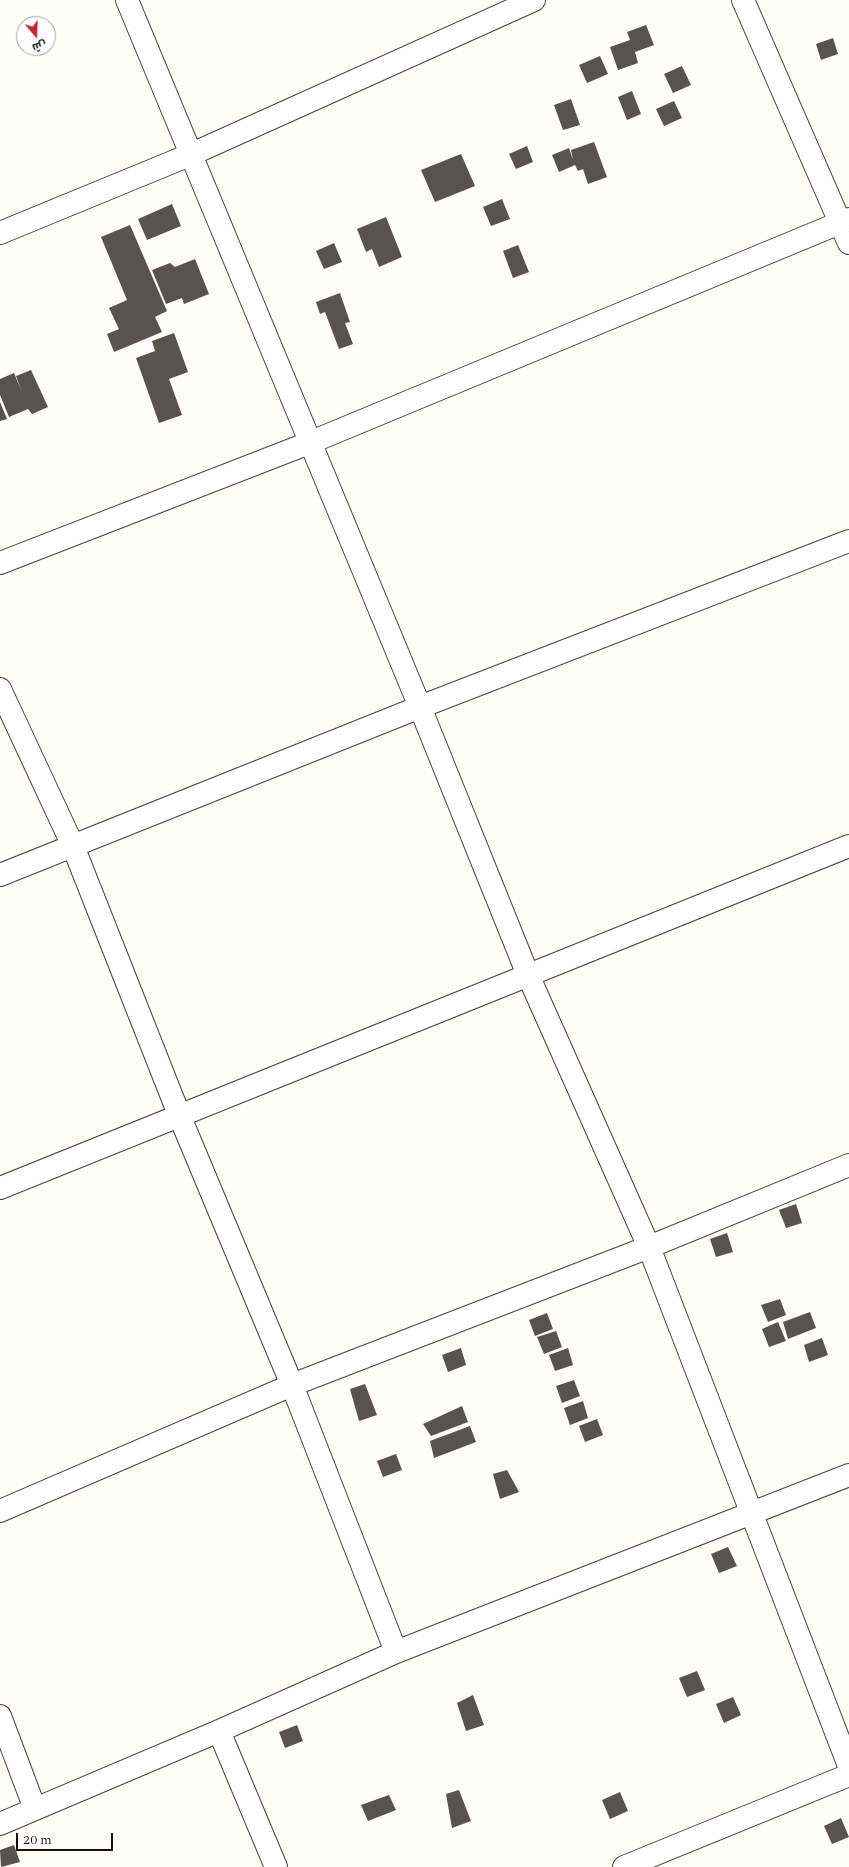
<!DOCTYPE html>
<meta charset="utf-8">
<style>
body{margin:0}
#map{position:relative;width:849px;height:1867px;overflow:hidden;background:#fffdf5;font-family:"IBM Plex Serif",Cairo,serif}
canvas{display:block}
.north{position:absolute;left:16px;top:16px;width:40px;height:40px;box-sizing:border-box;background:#fff;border:1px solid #a0a0a0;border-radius:50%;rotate:161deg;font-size:11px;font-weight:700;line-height:16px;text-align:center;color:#111}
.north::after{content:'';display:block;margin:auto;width:14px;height:18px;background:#c4262e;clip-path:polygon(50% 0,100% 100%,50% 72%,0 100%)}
.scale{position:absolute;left:16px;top:1833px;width:97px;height:18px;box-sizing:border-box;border:2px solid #111;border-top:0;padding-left:5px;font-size:12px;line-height:14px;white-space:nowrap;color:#111;-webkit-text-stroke:3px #fff;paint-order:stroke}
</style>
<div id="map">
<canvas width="849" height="1867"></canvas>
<div class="north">ش</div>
<div class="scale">20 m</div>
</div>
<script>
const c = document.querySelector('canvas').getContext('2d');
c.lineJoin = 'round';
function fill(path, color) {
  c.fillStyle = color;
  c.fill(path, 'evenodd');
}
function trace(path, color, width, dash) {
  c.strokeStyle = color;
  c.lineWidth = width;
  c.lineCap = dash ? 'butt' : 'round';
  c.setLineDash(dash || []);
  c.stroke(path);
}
fill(new Path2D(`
 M646,25L654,45L635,52L638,63L618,70L610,47L630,40L627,32Z
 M833,38L838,54L821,60L816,44Z
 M600,56L608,74L587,83L579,65Z
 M682,66L691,85L673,93L664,74Z
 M632,91L641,114L627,120L618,97Z
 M571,99L580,125L563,130L554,105Z
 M674,101L682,118L664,126L656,109Z
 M594,142L607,177L588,184L583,169L578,171L575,165L559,172L552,155L569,148L573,160L571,150Z
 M527,146L533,162L516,169L509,154Z
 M461,154L475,186L435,202L421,170Z
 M502,199L510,219L491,226L483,207Z
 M172,204L181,226L147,240L138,219Z
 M386,217L402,257L379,267L372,249L366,252L357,229Z
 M130,225L167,311L155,317L162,332L114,352L107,334L119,329L109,308L127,300L101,237Z
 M334,243L342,262L324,269L316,251Z
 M518,245L529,272L513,278L503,251Z
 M195,259L209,294L184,304L182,298L166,304L152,270L170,263L175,267Z
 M340,293L350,322L345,323L353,344L339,349L325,312L320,314L316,302Z
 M174,333L188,372L169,379L182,415L159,423L136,358L155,351L152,341Z
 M31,370L48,407L32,414L28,409L9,417L0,395V379L14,373L22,392L16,376Z
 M0,402L7,419L0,421Z
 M796,1204L802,1223L786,1228L779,1210Z
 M727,1233L733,1252L716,1257L710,1239Z
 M780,1299L786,1315L768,1322L761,1305Z
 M810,1312L816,1328L788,1339L783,1322Z
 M547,1313L553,1329L535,1336L529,1320Z
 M778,1322L786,1341L769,1347L762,1329Z
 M556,1331L562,1347L544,1354L537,1337Z
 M822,1338L828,1355L809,1362L804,1345Z
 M461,1348L466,1365L448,1372L442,1355Z
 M568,1348L573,1365L555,1371L549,1355Z
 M574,1380L580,1396L562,1403L556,1386Z
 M365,1384L377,1415L359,1421L350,1389Z
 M583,1401L588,1418L570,1425L564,1408Z
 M462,1406L468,1422L431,1436L423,1424Z
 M597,1419L603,1435L585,1442L579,1426Z
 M470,1426L476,1442L434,1458L430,1441Z
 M396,1454L402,1470L383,1477L377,1461Z
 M507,1470L519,1492L500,1499L493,1474Z
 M728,1547L737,1566L719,1573L711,1554Z
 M697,1671L705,1690L687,1697L679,1678Z
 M473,1695L484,1725L466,1731L457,1703Z
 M733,1697L741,1715L724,1723L716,1704Z
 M297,1725L303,1741L285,1748L279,1732Z
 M459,1790L471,1821L452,1828L446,1794Z
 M620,1792L628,1811L610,1819L602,1800Z
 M389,1795L396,1810L368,1821L361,1805Z
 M841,1818L849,1837L832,1844L824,1826Z
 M14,1845L20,1862L1,1867L0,1850Z`), '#5a524d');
const street = new Path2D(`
 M127,0L420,707L528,975L649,1247L849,1766
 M743,0L849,243
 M0,233L192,154L534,0
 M0,563L309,443L849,219
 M0,689L73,846L180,1117L292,1385L396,1652
 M0,875L420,707L849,541
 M0,1188L849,846
 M0,1511L292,1385L649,1247L849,1165
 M0,1716L35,1809
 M219,1731L276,1867
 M0,1824L219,1731L396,1652L849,1475
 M624,1867L849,1775`);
trace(street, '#444', 24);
trace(street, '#fff', 22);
</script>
